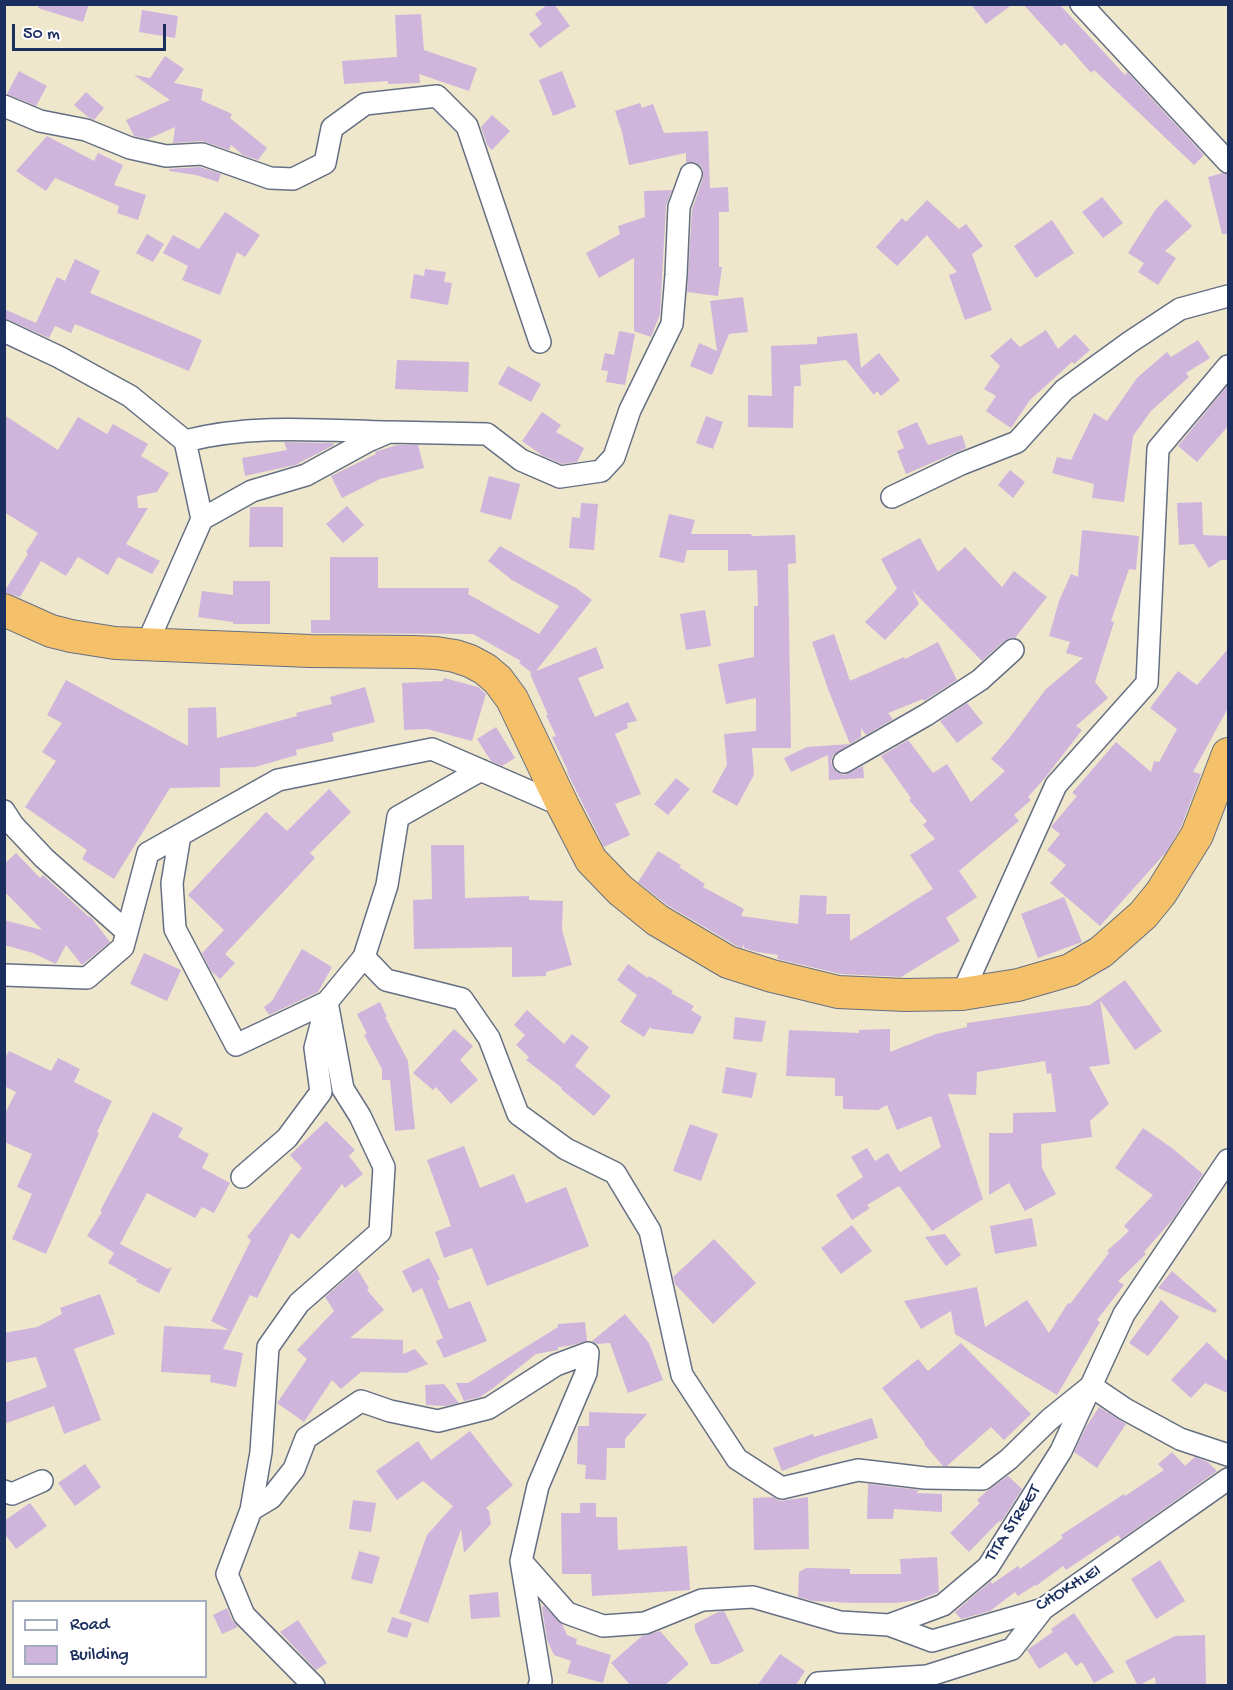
<!DOCTYPE html>
<style>
body{margin:0}
#map{position:relative;width:1233px;height:1690px;overflow:hidden;background:#eee7cb;font-family:"Gochi Hand",sans-serif}
canvas{display:block}
.frame{position:absolute;inset:0;border:6px solid #1b2f5e;pointer-events:none}
.legend{position:absolute;left:12px;top:1600px;width:195px;height:78px;box-sizing:border-box;background:#fff;border:2px solid #a4acbf;margin:0;padding:8px 10px;list-style:none;font-size:18px;color:#1b2f5e}
.legend li{display:flex;align-items:center;gap:12px;height:30px}
.legend b{width:30px;border:2px solid #a4acbf}
.scale{position:absolute;left:12px;top:24px;width:154px;height:27px;box-sizing:border-box;border:3px solid #1b2f5e;border-top:0;padding-left:8px;font-size:18px;line-height:21px;white-space:nowrap;color:#1b2f5e;-webkit-text-stroke:4px #fff;paint-order:stroke}
</style>
<div id="map">
<canvas width="1233" height="1690"></canvas>
<div class="frame"></div>
<ul class="legend">
<li><b style="height:8px;background:#fff"></b>Road</li>
<li><b style="height:16px;background:#cfb5dc"></b>Building</li>
</ul>
<div class="scale">50 m</div>
</div>
<script>
const c = document.querySelector('canvas').getContext('2d');
c.lineJoin = 'round';
function fill(path, color) {
  c.fillStyle = color;
  c.fill(path, 'evenodd');
}
function trace(path, color, width, dash) {
  c.strokeStyle = color;
  c.lineWidth = width;
  c.lineCap = dash ? 'butt' : 'round';
  c.setLineDash(dash || []);
  c.stroke(path);
}
function drawText(font, color, halo, rows, align = 'center') {
  c.font = font + ' "Gochi Hand",sans-serif';
  c.lineWidth = 4.5;
  c.setLineDash([]);
  c.textBaseline = 'middle';
  c.strokeStyle = halo;
  c.fillStyle = color;
  for (const [text, x, y, turn = 0] of rows) {
    c.save();
    c.translate(x, y);
    c.rotate((+turn || 0) * Math.PI / 180);
    c.textAlign = isNaN(turn) ? turn : align;
    if (halo) c.strokeText(text, 0, 0);
    c.fillText(text, 0, 0);
    c.restore();
  }
}
fill(new Path2D(`
 M39,4H89L83,22L38,8Z
 M548,4H554L570,26L540,48L529,34L542,24L535,14Z
 M971,4H1013L986,24Z
 M1023,4H1059L1125,75L1127,72L1204,155L1194,165L1094,70L1091,73L1065,43L1061,46Z
 M142,10L178,16L175,38L139,32Z
 M421,14L424,50L477,68L469,91L419,74L420,83L388,84V81L344,84L342,61L397,57L395,15Z
 M165,56L184,69L174,83L203,89L201,100L232,114L230,118L267,148L258,160L243,155L231,145L229,150L202,141L173,143L175,127L148,139L134,136L126,120L170,100L134,75L150,78Z
 M19,71L47,86L36,106L7,94Z
 M562,71L576,107L553,116L539,80Z
 M86,92L104,108L94,120L88,117L74,105Z
 M640,103L642,108L653,104L664,133L708,131L710,188L728,187L729,212H719V267H722L718,296L687,292L692,210L703,178V171L701,166L695,162L686,163V153L629,165L622,132L615,111Z
 M492,115L510,131L492,150L487,145L481,127Z
 M47,136L94,161L98,153L123,165L114,185L146,195L138,220L117,213L119,206L55,178L46,191L16,171Z
 M200,167L221,174L218,182L196,175L169,171V169Z
 M1223,173L1228,174V234H1222L1208,177Z
 M672,190L666,206L660,314L651,337L634,331V258L599,278L586,253L620,234L618,226L645,217L644,191Z
 M1102,197L1123,223L1103,238L1082,212Z
 M1166,199L1192,226L1165,251L1176,258L1158,285L1138,272L1144,263L1128,253L1156,209Z
 M927,200L959,229L966,224L983,246L972,254L992,310L965,320L949,275L957,272L927,235L897,266L876,247L902,218L906,222Z
 M225,212L260,235L245,257L237,252L220,295L182,280L188,266L163,253L173,235L199,249Z
 M1052,220L1074,253L1036,278L1014,246Z
 M147,234L164,244L153,262L136,253Z
 M75,259L100,271L90,293L202,340L189,371L75,324L71,333L55,326L49,338L4,318V309L36,323L57,277L65,281Z
 M425,269L446,272L444,282L452,283L448,305L410,298L414,274L424,276Z
 M743,297L748,332L729,334L712,375L690,366L699,343L717,351L710,301Z
 M1046,330L1058,349L1075,334L1090,350L1074,364L1072,362L1030,400L1011,428L986,411L996,396L984,389L1000,366L990,356L1011,338L1020,347Z
 M619,331L635,334L625,385L606,382L608,371L601,370L605,353L614,355Z
 M857,333L861,368L879,353L900,380L881,396L877,391L874,395L846,360L800,365L801,386H794L793,428L748,427V395L772,396L771,346L817,344V337Z
 M1198,340L1210,358L1186,373L1189,377L1151,411L1133,436L1124,502L1092,498L1094,484L1052,473L1057,457L1071,460L1094,413L1107,421L1137,378L1167,352L1171,357Z
 M397,360L469,362L468,392L395,389Z
 M508,366L541,384L531,402L498,384Z
 M1228,385V426L1197,462L1178,446Z
 M542,412L561,425L556,432L584,448L577,462L562,464L543,456L522,441Z
 M4,415L58,450L78,417L107,434L113,424L148,444L141,456L169,473L157,492L137,496L138,508H148L126,544L160,561L152,574L118,557L108,575L78,557L66,576L41,561L20,597L4,592L28,554L26,552L38,533L4,512Z
 M706,416L723,422L713,449L696,443Z
 M917,422L928,445L962,435L966,448L906,474L897,451L904,448L897,431Z
 M284,442L333,443L334,445L295,465L245,476L242,458L287,450Z
 M397,445H418L424,468L380,479L342,498L331,476L376,454L375,452Z
 M1010,470L1025,482L1013,498L998,485Z
 M489,476L520,484L511,520L480,512Z
 M1202,502L1203,535L1228,536V560H1221L1209,568L1194,544L1179,545L1177,503Z
 M581,503L598,504L594,550L569,548L572,517L580,518Z
 M347,506L364,525L343,543L326,524Z
 M250,507H283V547H249Z
 M669,514L695,520L691,534H751L752,536L795,535L796,563L788,564L791,748H752L754,775L737,806L712,792L727,765L724,734L756,731V698L726,704L718,664L754,657V606H758L757,570L728,571V550H687L684,563L659,557Z
 M1082,530L1139,536L1136,570L1129,569L1111,621L1114,622L1095,682L1108,698L1076,726L1082,730L1045,778L1028,797L1031,800L1014,815L1019,821L959,871L977,897L946,918L960,941L901,977L841,974L777,959L778,955L757,952L744,948V944L742,948L735,945L667,905L638,882L658,851L681,865L679,867L705,884L703,887L744,909L741,916L798,924L800,895L827,896L826,914H850V941L933,889L910,855L935,839L923,825L927,821L909,800L911,798L881,756L908,740L933,773L947,764L971,802L1005,771L991,759L1010,737L1046,689L1083,658L1066,653L1070,642L1049,636L1059,601L1071,574L1078,577Z
 M920,538L938,572L965,547L1002,587L1014,571L1047,597L1015,638H1010L1004,641L982,661L912,590L919,604L885,640L865,622L897,589L881,559Z
 M500,546L576,588L592,600L536,671L596,647L604,668L578,678L595,717L628,702L637,721L627,723L628,728L615,734L641,794L615,804L630,835L604,847L567,772L568,771L552,737L556,736L546,715H548L530,674L532,673L519,663L521,661L473,634L311,633V620H330V557H378V588H469L468,594L539,634L559,606L512,580L488,561Z
 M233,581H270V624H233V622L198,617L202,591L233,595Z
 M705,610L711,646L686,650L680,614Z
 M834,634L849,678L848,679H850V681L904,657L905,659L938,642L957,680L924,701L923,699L888,713L893,719L866,735L861,728V737L850,744L828,689L812,642Z
 M1228,649V708L1193,772L1201,774L1181,827L1166,852L1100,926L1050,883L1066,865L1047,850L1060,834L1051,827L1077,796L1072,793L1116,742L1151,772L1154,761L1159,762L1177,729L1150,708L1178,671L1197,685Z
 M444,678L478,687L486,694L472,741L427,729L404,730L402,683L443,681Z
 M66,680L188,746V708L216,707L217,738L297,716L296,713L332,704L330,697L365,687L375,722L332,733L334,741L296,750L297,755L255,767L220,768V787L170,788L114,879L82,859L87,850L25,807L56,761L42,752L62,723L47,715Z
 M967,703L983,723L957,743L940,721Z
 M496,727L515,758L502,766L491,761L477,739Z
 M850,744L833,755L831,761L833,768L838,773L845,775L863,766L864,778L829,780L828,755L791,772L784,758L807,747Z
 M676,778L690,789L668,815L654,804Z
 M329,789L351,812L310,853L315,858L225,954L235,963L220,979L211,971L202,953L224,930L188,895L266,812L287,831Z
 M431,845H464L465,898L529,896V900L563,901L562,930L572,965L546,972V976L512,977V947L414,949L413,900L432,899Z
 M16,853L40,878L43,875L89,917L90,916L110,942L82,965L66,945L56,964L33,953L4,945V920L42,930L4,891V864Z
 M1064,897L1082,942L1038,958L1021,914Z
 M302,949L332,967L318,992L269,1015L264,1007L272,1001Z
 M144,953L181,970L167,1001L130,984Z
 M628,964L648,978L649,976L673,991L671,993L694,1006L691,1010L702,1017L693,1034L652,1029L650,1027L644,1037L620,1022L637,995L617,980Z
 M1125,980L1162,1031L1135,1050L1100,1000L1110,1064L1089,1067L1109,1104L1090,1121L1092,1137L1041,1144L1042,1168L1056,1194L1025,1211L1009,1183L989,1195V1133H1013V1113L1056,1112L1051,1073L1047,1074L1045,1061L977,1072L976,1095L948,1094L983,1199L932,1231L899,1186L867,1205L870,1208L852,1220L836,1195L863,1177L851,1157L867,1148L875,1161L888,1153L900,1172L941,1147L931,1116L897,1130L887,1105L878,1110L843,1109V1096H835V1078L786,1076L789,1030L859,1033V1030L890,1029V1052L936,1034L967,1027V1023L1090,1005Z
 M380,1002L387,1017H385L408,1061L415,1129L395,1131L390,1080H382V1069L364,1035L367,1034L357,1014Z
 M527,1010L564,1044L572,1034L589,1047L575,1066L611,1096L594,1116L561,1089L562,1088L526,1060L529,1057L516,1045L525,1035L514,1025Z
 M735,1017L766,1021L762,1042L733,1039Z
 M454,1029L473,1046L460,1060L478,1080L451,1104L436,1087L433,1090L413,1073Z
 M9,1051L51,1071L58,1058L80,1069L74,1082L112,1101L97,1132L99,1133L46,1254L12,1239L32,1194L17,1187L32,1154L4,1142V1115L16,1092L4,1086V1060Z
 M726,1067L757,1073L752,1098L722,1093Z
 M153,1112L183,1128L178,1137L209,1154L202,1168L230,1183L214,1213L202,1207L195,1218L147,1193L120,1244L168,1269L172,1267L159,1293L135,1281L138,1280L108,1263L114,1253L87,1236L102,1212L100,1211Z
 M326,1121L355,1150L349,1156L363,1174L345,1188L342,1184L299,1239L291,1233L257,1298L250,1295L223,1349L243,1353L236,1387L210,1382L211,1375L161,1372L164,1326L229,1330L211,1321L251,1240L247,1237L302,1168L290,1155Z
 M690,1124L718,1134L701,1181L673,1171Z
 M1143,1128L1172,1148L1203,1174L1173,1219L1144,1252L1146,1254L1118,1281L1124,1285L1097,1320L1100,1322L1057,1395L955,1334L951,1311L921,1329L904,1301L977,1287L985,1327L1027,1300L1049,1333L1068,1303L1070,1304L1109,1253L1107,1251L1129,1231L1124,1226L1153,1195L1115,1168Z
 M464,1146L480,1188L514,1174L526,1203L566,1187L589,1246L487,1286L472,1248L444,1258L435,1232L451,1226L427,1160Z
 M1032,1218L1037,1246L995,1254L990,1226Z
 M852,1225L872,1251L841,1274L821,1248Z
 M945,1234L961,1255L946,1266L925,1237Z
 M714,1239L756,1283L713,1324L675,1284L673,1277Z
 M429,1258L440,1279L437,1281L449,1309L470,1301L487,1341L444,1358L436,1341L443,1338L422,1288L413,1293L402,1271Z
 M357,1269L369,1288L367,1290L384,1310L350,1338L403,1340V1354L415,1349L428,1364L406,1373L361,1372L341,1389L332,1380L304,1422L277,1403L307,1359L297,1350L334,1311L325,1297Z
 M1172,1271L1217,1310L1215,1313L1158,1288Z
 M100,1294L115,1334L74,1349L101,1420L64,1434L54,1406L4,1424V1403L47,1387L36,1357L4,1363V1333L37,1327L62,1314L60,1308Z
 M1161,1300L1179,1317L1148,1356L1129,1343Z
 M625,1314L649,1343L663,1380L628,1393L610,1343L597,1344L592,1341Z
 M585,1322L587,1341L569,1346L558,1347V1350L536,1354L492,1389L480,1397L464,1401L456,1383H468L558,1327V1324Z
 M1207,1342L1228,1362V1393L1205,1383L1191,1398L1171,1380Z
 M961,1343L1031,1414L1004,1440L991,1427L947,1466H943L924,1444L925,1443L882,1388L918,1359L928,1371Z
 M444,1384L459,1403L446,1406L426,1405L425,1385Z
 M1099,1407L1126,1424L1097,1468L1074,1452L1086,1427Z
 M589,1412L647,1414L625,1439V1448H607L606,1480L585,1479L586,1465L577,1464L578,1426H589Z
 M872,1418L878,1438L821,1456L782,1471L773,1448L813,1434L814,1437Z
 M470,1431L494,1462L513,1485L486,1508L489,1511L491,1524L464,1553L461,1529L428,1623L399,1613L427,1535L453,1506L423,1481L397,1500L376,1471L418,1441L431,1460Z
 M1172,1452L1185,1466L1195,1457L1208,1462L1217,1471L1121,1539L1118,1535L1066,1570L1063,1566L1036,1586L1035,1585L1018,1596L1015,1592L990,1611L961,1619L955,1612L991,1581L992,1584L1018,1566L1020,1569L1063,1538L1061,1535L1124,1494L1125,1496L1164,1470L1158,1464Z
 M85,1464L101,1487L75,1506L58,1483Z
 M1008,1476L1022,1489L1003,1519L1000,1522L999,1521L969,1552L950,1533L980,1503L977,1500L987,1491Z
 M868,1484L919,1490L916,1493L942,1494V1512L894,1509L893,1519H867Z
 M773,1497L780,1501L808,1497L809,1549L754,1550L753,1498Z
 M353,1500L376,1503L371,1532L349,1529Z
 M30,1503L47,1526L16,1549L4,1533V1521Z
 M580,1503H596V1517H617L618,1550L687,1546L690,1590L592,1596L591,1574H562L561,1513H580Z
 M359,1551L380,1557L372,1584L351,1579Z
 M937,1557L939,1592L919,1600L895,1603H853L813,1601L798,1597L799,1572L806,1568L850,1569V1574H901L900,1559Z
 M1160,1560L1185,1601L1156,1619L1131,1579Z
 M498,1592L500,1617L471,1619L469,1595Z
 M544,1606L562,1624L567,1635L577,1639L576,1644L611,1655L603,1683L567,1673L571,1661L554,1655L547,1640L542,1607Z
 M227,1608L232,1620L238,1627L222,1634L213,1615Z
 M724,1611L744,1651L718,1664H711L695,1630V1624L718,1612Z
 M1074,1613L1114,1672L1094,1683L1082,1662L1076,1666L1066,1652L1039,1669L1027,1650L1053,1632L1051,1629Z
 M392,1617L412,1623L407,1638L387,1632Z
 M298,1620L327,1663L316,1670L280,1632Z
 M660,1631L689,1664L664,1686H631L611,1663L642,1636Z
 M1205,1635L1206,1686H1156L1155,1677L1138,1686L1125,1661L1175,1636Z
 M780,1654L805,1671L795,1686H757Z`), '#cfb5dc');
const minor = new Path2D(`
 M1081,4L1228,162
 M4,106L40,121L86,130L130,148L166,156L202,154L270,178L293,179L325,163L332,128L365,104L437,96L467,126L540,342
 M4,331L59,357L130,396L185,441L202,519L147,644
 M185,441C250,424 319,430 385,432
 M892,497L961,464L1017,442L1064,390L1130,342L1180,309L1228,296
 M202,519L252,491L306,475L368,441L389,432L487,434L521,460L560,477L601,471L614,457L630,410L672,324L676,275L679,207L691,174
 M844,762L926,715L980,680L1013,650
 M4,811L13,825L44,858L127,932
 M180,835L172,883L175,929L236,1045L327,1002L315,1048L321,1092L287,1138L242,1177
 M364,957L386,980L462,999L489,1038L518,1114L566,1149L615,1173L650,1231L682,1375L737,1459L782,1488L858,1470L925,1478L983,1479L1009,1459L1050,1419L1091,1386L1125,1409L1180,1439L1228,1455
 M4,975L87,978L123,947L148,853L278,780L432,749L563,806
 M962,994L1056,785L1147,683L1158,449L1228,366
 M4,1491L12,1494L42,1481
 M251,1510L271,1498L294,1469L306,1438L361,1401L390,1411L438,1421L489,1408L556,1365L588,1353L586,1373L538,1486L521,1561L541,1681L539,1686
 M521,1561L567,1613L603,1626L645,1623L702,1600L753,1597L840,1622L889,1625L943,1605L988,1567L1061,1451L1124,1314L1228,1160
 M889,1625L932,1641L1043,1609L1228,1479
 M314,1686L244,1615L227,1574L251,1510L261,1452L268,1347L299,1303L380,1232L384,1167L360,1116L343,1089L327,1002L364,957L387,885L398,817L481,770
 M816,1686L818,1683L927,1676L1012,1649L1043,1609`);
const highway = new Path2D(`
 M4,610L51,631L71,636L115,643L310,651L414,652L436,653L455,656L470,661L485,669L498,680L512,699L563,806L591,860L620,890L657,920L728,962L772,976L838,992L905,995L962,994L1018,985L1070,970L1101,952L1143,915L1161,893L1197,835L1228,754`);
trace(minor, '#656f84', 24);
trace(highway, '#656f84', 34);
trace(minor, '#fff', 21);
trace(highway, '#f4c16a', 32);
drawText('18px', '#1b2f5e', '#fff', [
 ["TITA STREET",1014,1524,-57],
 ["CHOKHLEI",1069,1589,-32]
]);
</script>
